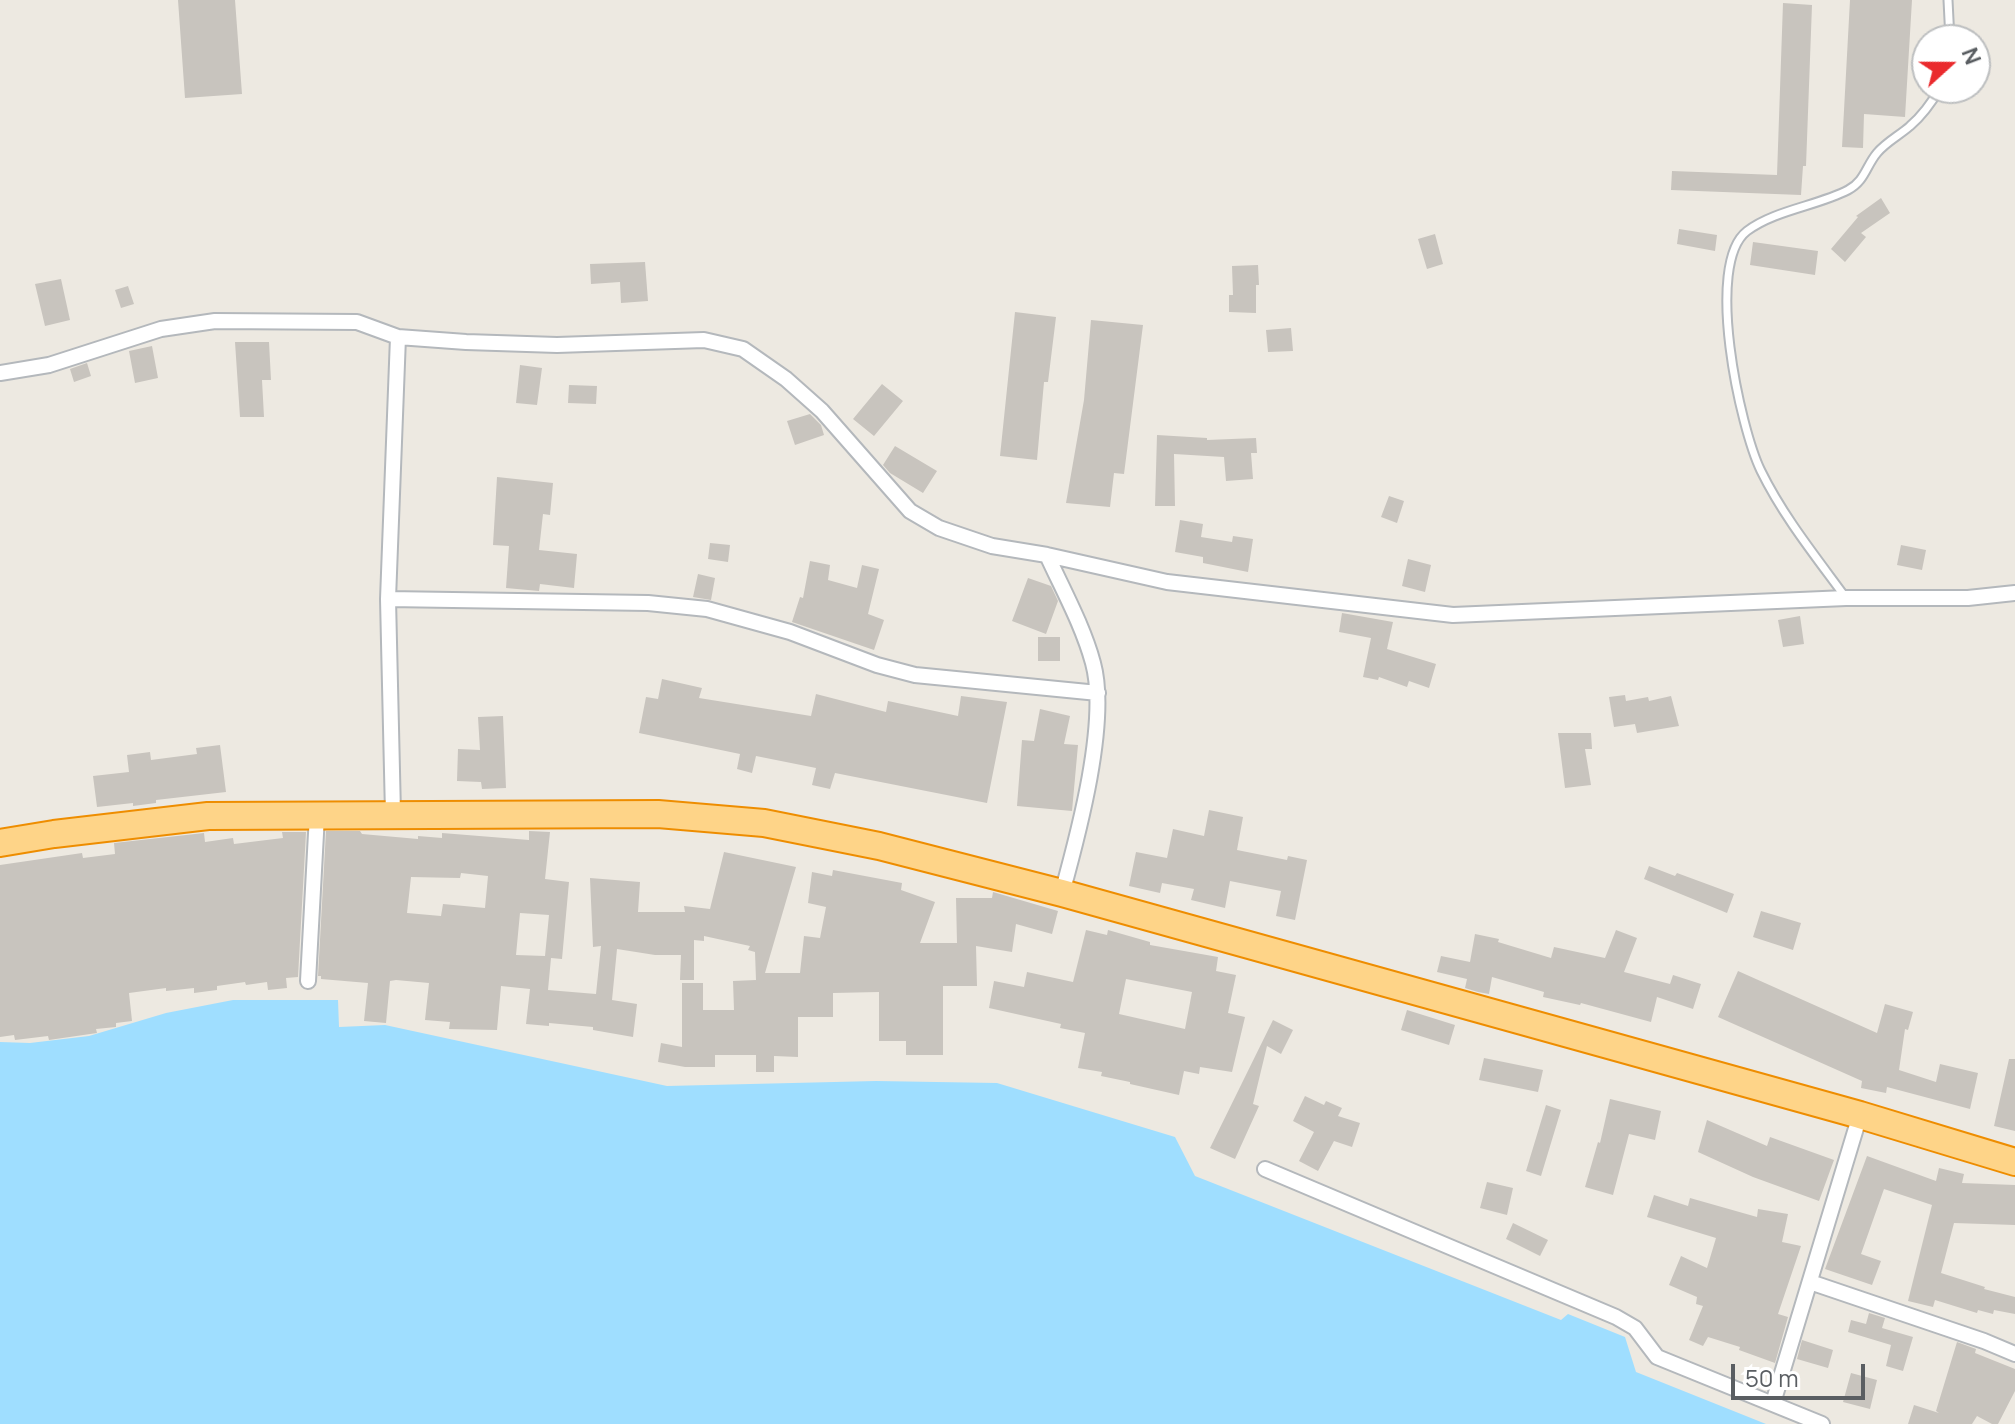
<!DOCTYPE html>
<style>
body{margin:0}
#map{position:relative;width:2015px;height:1424px;overflow:hidden;background:#ede9e1;font-family:Manrope,sans-serif}
canvas{display:block}
.north{position:absolute;left:1911px;top:24px;width:80px;height:80px;box-sizing:border-box;background:#fff;border:2px solid #bdbfc0;border-radius:50%;rotate:69deg;font-size:22px;font-weight:700;line-height:32px;text-align:center;color:#5a5e62}
.north::after{content:'';display:block;margin:auto;width:28px;height:36px;background:#ea2a2d;clip-path:polygon(50% 0,100% 100%,50% 72%,0 100%)}
.scale{position:absolute;left:1731px;top:1364px;width:134px;height:36px;box-sizing:border-box;border:4px solid #5a5e62;border-top:0;padding-left:10px;font-size:24px;line-height:28px;white-space:nowrap;color:#5a5e62;-webkit-text-stroke:6px #fff;paint-order:stroke}
</style>
<div id="map">
<canvas width="2015" height="1424"></canvas>
<div class="north">N</div>
<div class="scale">50 m</div>
</div>
<script>
const c = document.querySelector('canvas').getContext('2d');
c.lineJoin = 'round';
function fill(path, color) {
  c.fillStyle = color;
  c.fill(path, 'evenodd');
}
function trace(path, color, width, dash) {
  c.strokeStyle = color;
  c.lineWidth = width;
  c.lineCap = dash ? 'butt' : 'round';
  c.setLineDash(dash || []);
  c.stroke(path);
}
fill(new Path2D(`
 M233,1000H338L339,1027L385,1025L667,1086L876,1081L997,1083L1175,1137L1195,1176L1561,1320L1568,1314L1625,1337L1636,1372L1766,1424H0V1042L30,1043L89,1036L166,1013Z`), '#9fdeff');
fill(new Path2D(`
 M178,0H235L242,94L185,98Z
 M1850,0H1912L1905,117L1864,114L1863,148L1842,147Z
 M1783,3L1812,5L1806,166H1803L1801,195L1671,190L1672,171L1777,175Z
 M1881,198L1890,213L1861,233L1866,237L1845,262L1831,249L1858,217L1856,216Z
 M1679,229L1717,235L1715,251L1677,244Z
 M1435,234L1443,264L1427,269L1418,239Z
 M1753,242L1818,251L1815,275L1750,265Z
 M645,262L648,301L621,303L620,282L591,284L590,264Z
 M1258,265L1259,285H1256V313L1229,312V295H1233L1232,266Z
 M61,279L70,320L45,326L35,284Z
 M128,286L134,304L121,308L115,290Z
 M1015,312L1056,317L1048,382H1044L1037,460L1000,456Z
 M1091,320L1143,325L1124,474L1114,473L1110,507L1066,503L1084,400Z
 M1291,328L1293,351L1268,352L1266,330Z
 M235,342H269L271,380H262L264,417H240Z
 M152,346L158,378L135,383L129,351Z
 M87,363L91,376L74,382L70,369Z
 M520,365L542,368L537,405L516,403Z
 M882,384L903,401L874,436L853,419Z
 M569,385L597,386L596,404L568,403Z
 M810,414L821,425L824,435L795,445L787,421Z
 M1157,435L1207,438V440L1256,438L1257,453H1251L1253,479L1226,481L1224,457L1174,454L1175,506H1155Z
 M895,446L937,471L923,493L890,473L883,465Z
 M497,477L553,483L550,515L543,514L539,550L577,554L574,588L540,584L539,591L506,588L509,546L493,545Z
 M1389,496L1404,501L1397,523L1381,517Z
 M1180,520L1203,524L1201,537L1232,542L1233,536L1253,539L1248,572L1203,563V557L1175,552Z
 M710,543L730,545L728,562L708,559Z
 M1901,545L1926,550L1922,570L1897,565Z
 M1408,559L1431,565L1425,592L1402,586Z
 M810,561L830,565L828,580L857,588L862,565L879,569L868,614L884,620L874,650L792,622L800,597L803,598Z
 M698,574L715,578L711,600L693,597Z
 M1028,578L1051,586L1058,601L1046,634L1012,621Z
 M1342,613L1393,622L1387,649L1436,664L1429,688L1409,681L1407,687L1379,677L1378,680L1363,677L1371,638L1339,632Z
 M1800,616L1804,644L1783,647L1778,620Z
 M1038,637H1060V661H1038Z
 M662,679L702,688L699,698L811,716L816,694L886,712L888,701L958,716L961,696L1007,702L987,803L835,773L830,789L812,785L816,768L756,756L752,773L737,769L740,754L639,733L646,697L658,699Z
 M1625,695L1626,701L1648,697L1649,701L1671,696L1679,726L1637,733L1635,724L1614,727L1609,697Z
 M1040,709L1070,716L1064,744L1078,745L1072,811L1017,806L1022,740L1034,741Z
 M503,716L506,788L482,789L481,782L457,781L458,749L480,750L478,717Z
 M1558,733H1591L1592,749H1585L1591,785L1565,788Z
 M220,745L226,792L156,800V803L133,806V803L97,807L93,776L129,772L127,755L150,752L151,760L197,754L196,748Z
 M1209,810L1243,817L1237,850L1287,860L1288,856L1307,860L1295,920L1276,916L1281,891L1230,881L1225,908L1191,900L1194,889L1162,883L1160,893L1129,886L1136,852L1167,858L1173,829L1204,836Z
 M326,831H360L362,834L418,839V836L442,838V833L529,840V831L550,832L545,879L569,882L562,959L551,958L548,990L596,994L601,946L593,947L590,878L640,882L638,912H685L684,906L710,909L724,852L796,867L765,973H800L804,936L820,938L826,907L808,903L812,872L832,876L833,870L902,883L901,890L935,902L920,943H957L956,898H992L993,892L1058,911L1052,934L1016,924L1012,952L976,946L977,986H943V1055H906V1041H879V992L833,993V1017H798V1057L774,1056V1072H756V1055H715V1067H685L658,1062L661,1043L682,1047V983H703V1010H734L733,981L756,980L755,952L748,950L750,946L704,936V941L694,940V980H680L681,955H655L617,949L612,1000L637,1004L633,1037L593,1030V1027L549,1023V1026L526,1024L530,989L501,986L497,1030L449,1029L450,1022L425,1020L429,983L396,980L390,981L386,1023L364,1021L368,983L321,979V976H318ZM461,873L488,876L485,908L443,904L441,916L407,913L411,877L460,878ZM520,913L549,915L545,956L516,955Z
 M282,832H306L298,977L286,978L287,988L268,990L267,982L246,985L245,982L217,986V990L194,993V988L166,991V988L129,993L132,1021L116,1023V1027L96,1029L97,1033L49,1040L48,1036L15,1040L14,1035L0,1037V865L82,853L83,858L115,854L114,843L204,833L205,842L233,838L234,844L283,838Z
 M1649,866L1675,876L1677,873L1734,894L1727,913L1644,879Z
 M1761,911L1801,923L1793,950L1753,937Z
 M1086,930L1107,935L1108,930L1150,942V945L1218,957L1216,971L1236,975L1228,1013L1245,1017L1232,1072L1200,1067L1199,1074L1184,1071L1179,1095L1130,1084V1082L1101,1076L1102,1072L1078,1068L1085,1033L1060,1028L1061,1024L989,1008L994,981L1024,987L1027,972L1073,982ZM1126,979L1192,992L1185,1029L1119,1014Z
 M1616,930L1637,938L1624,972L1670,984L1673,975L1701,984L1693,1009L1657,997L1651,1022L1581,1003L1580,1005L1543,997L1544,992L1492,977L1489,994L1478,992L1465,988L1467,979L1437,972L1441,956L1470,962L1475,934L1499,939L1498,942L1551,958L1554,947L1605,958Z
 M1738,971L1877,1033L1885,1004L1913,1012L1908,1030L1905,1029L1899,1070L1936,1082L1940,1064L1978,1073L1970,1109L1887,1087L1886,1093L1861,1088L1862,1081L1718,1017Z
 M1407,1010L1455,1025L1449,1045L1401,1030Z
 M1273,1020L1293,1030L1281,1054L1267,1046L1253,1104L1259,1106L1235,1159L1210,1148Z
 M1484,1058L1543,1070L1538,1092L1479,1080Z
 M2009,1059H2015V1131L1994,1126Z
 M1305,1096L1324,1105L1326,1101L1342,1108L1338,1116L1360,1123L1352,1147L1334,1141L1318,1171L1299,1161L1314,1132L1293,1121Z
 M1610,1099L1661,1111L1655,1140L1629,1134L1613,1195L1585,1187L1598,1142L1600,1143Z
 M1546,1105L1561,1110L1541,1176L1526,1171Z
 M1707,1120L1767,1146L1770,1137L1834,1160L1819,1201L1753,1177L1698,1152Z
 M1867,1156L1936,1181L1939,1168L1964,1174L1962,1183L2015,1185V1225L1954,1223L1941,1273L1985,1287L1984,1289L2015,1297V1314L1994,1310L1993,1314L1978,1310L1977,1313L1935,1300L1933,1307L1908,1301L1932,1205L1884,1189L1861,1254L1881,1261L1872,1285L1825,1269Z
 M1487,1182L1513,1188L1507,1215L1480,1208Z
 M1654,1195L1688,1206L1690,1198L1757,1217L1758,1209L1788,1214L1782,1242L1801,1246L1778,1314L1788,1317L1775,1363L1739,1350L1740,1347L1708,1337L1703,1346L1689,1340L1703,1306L1696,1304L1697,1297L1669,1285L1681,1256L1707,1268L1716,1238L1647,1217Z
 M1513,1223L1548,1240L1540,1256L1506,1239Z
 M1869,1313L1885,1318L1882,1328L1913,1337L1903,1371L1886,1366L1891,1345L1848,1332L1851,1320L1866,1324Z
 M1802,1340L1833,1350L1828,1368L1797,1359Z
 M1957,1342L1976,1349L1975,1353L2015,1369V1391L1998,1424H1992L1977,1416L1972,1424H1908L1914,1405L1939,1413L1936,1411Z
 M1851,1373L1877,1380L1870,1409L1843,1402Z`), '#c8c4be');
const lane = new Path2D(`
 M1948,0L1950,40
 M1846,598C1816,557 1783,516 1761,471C1740,428 1704,264 1747,231C1775,210 1817,206 1848,190C1865,181 1866,166 1877,153C1886,142 1900,135 1910,126C1923,115 1932,102 1940,88`);
const street = new Path2D(`
 M0,373L49,365L161,329L215,321L357,322L398,337L466,342L557,345L704,340L743,349L786,379L822,411L910,511L939,528L992,546L1047,555L1167,582L1453,615L1846,598H1968L2015,593
 M1047,555C1063,590 1083,626 1093,663C1109,721 1078,835 1062,893
 M388,599L648,603L707,609L790,632L877,665L915,675L1098,693
 M393,814L388,599L398,337
 M308,981L317,815
 M1265,1169L1616,1317L1635,1328L1657,1357L1822,1424
 M1810,1282L1984,1341L2015,1354
 M1773,1403L1860,1115`);
const highway = new Path2D(`
 M0,843L54,834L208,816L658,814L764,823L879,846L1062,893L1860,1115L2015,1162`);
trace(lane, '#b4b8bc', 11);
trace(street, '#b4b8bc', 18);
trace(highway, '#ee8d00', 30);
trace(lane, '#fff', 7);
trace(street, '#fff', 14);
trace(highway, '#fed488', 26);
</script>
